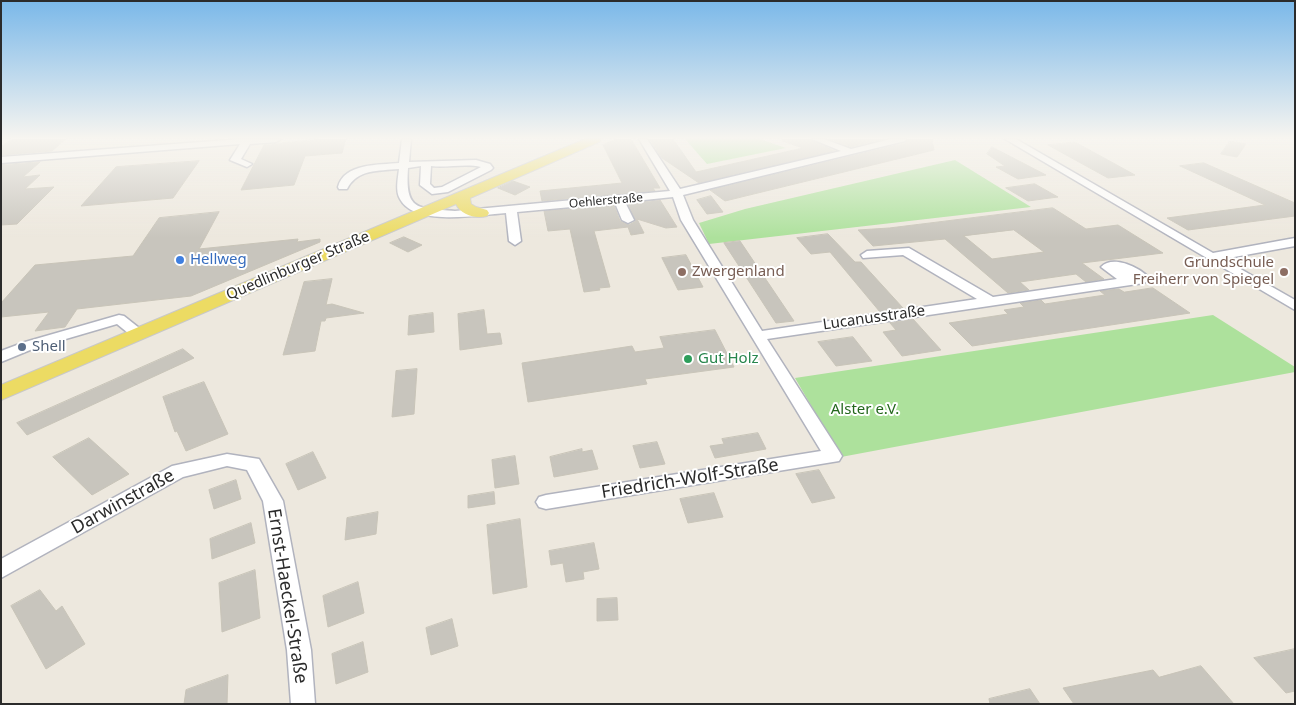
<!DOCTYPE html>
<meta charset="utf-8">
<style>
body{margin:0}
#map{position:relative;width:1296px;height:705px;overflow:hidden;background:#ede8de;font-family:"Noto Sans",sans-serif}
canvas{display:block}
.frame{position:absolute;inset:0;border:2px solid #2b2b2b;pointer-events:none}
</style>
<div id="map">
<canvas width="1296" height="705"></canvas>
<div class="frame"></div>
</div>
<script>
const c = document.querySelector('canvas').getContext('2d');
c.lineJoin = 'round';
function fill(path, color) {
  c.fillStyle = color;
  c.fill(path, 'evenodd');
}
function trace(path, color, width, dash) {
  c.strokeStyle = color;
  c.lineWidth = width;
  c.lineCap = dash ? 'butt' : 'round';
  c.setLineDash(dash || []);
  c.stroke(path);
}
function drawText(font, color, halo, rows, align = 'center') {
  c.font = font + ' "Noto Sans",sans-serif';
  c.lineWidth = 4;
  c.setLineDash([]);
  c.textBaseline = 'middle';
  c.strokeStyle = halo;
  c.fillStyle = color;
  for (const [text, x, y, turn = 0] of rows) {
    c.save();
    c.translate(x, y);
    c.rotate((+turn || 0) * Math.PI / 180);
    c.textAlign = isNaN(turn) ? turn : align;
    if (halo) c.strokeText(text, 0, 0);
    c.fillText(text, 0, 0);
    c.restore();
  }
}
fill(new Path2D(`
 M685,139H760L786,148L707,164Z
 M955,160L1031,207L709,244L699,223L745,209Z
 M1213,315L1295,367V372L841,457L795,378Z`), '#ade19c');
const building = new Path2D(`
 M12,139H66L52,151L1,155V147Z
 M321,139H346L342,153L305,156L294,185L241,190L264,145Z
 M617,139H631L660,188H653L655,191L542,201L540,191L622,183L603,145Z
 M649,139H673L696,172L803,148L782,141V139H810L835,151L699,183L662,158Z
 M829,139H884L851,147Z
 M908,139H932L934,150L725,201L710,190L905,143Z
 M1230,141L1246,144L1237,157L1221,154Z
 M1075,142L1135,175L1108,178L1048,145Z
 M992,147L1046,175L1018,179L996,167L1005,166L987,154Z
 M199,161L173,198L81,206L116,167Z
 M40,162L23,177L40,175L25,189L54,187L17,224L1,225V165Z
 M1204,163L1295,203V216L1188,230L1167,218L1265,205L1180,166Z
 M513,181L530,187L515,195L498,188Z
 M1035,184L1058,197L1028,201L1006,188Z
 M711,196L723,212L707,214L697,200Z
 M660,200L677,227L666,228L637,219L644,233L631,235L628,227L594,231L610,287L599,288L600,290L584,292L570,229L548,231L544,211L614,205L620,221L629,225L636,221L628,204Z
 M1053,208L1086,229L1118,225L1163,253L1082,263L1104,279L1086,282L1076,274L1020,282L1029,290L1008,293L945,239L873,246L858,230L889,228ZM1014,230L1044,252L992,259L964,236Z
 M219,212L199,249L298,239L297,242L320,239V242L191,296L77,309L65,327L35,331L49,312L1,317V303L35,265L133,256L159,218Z
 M828,234L855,262H861L903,308L880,312L830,252L811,254L797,238Z
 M404,237L422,245L408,252L390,243Z
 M740,241L794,321L776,323L724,243Z
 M686,255L703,287L678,290L662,258Z
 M332,279L326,305L332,304L364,313L326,318L325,321H321L315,351L283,355L304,282Z
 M1153,288L1190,313L972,346L949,323L1008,314L1004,310L1024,307L1020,303L1041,300L1045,304L1105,295L1100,291L1119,289L1124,292Z
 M484,310L487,334L500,333L502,344L460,350L458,314Z
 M433,313L434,332L408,335L409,316Z
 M913,319L941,350L902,356L883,332L896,330L890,323Z
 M715,330L734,367L645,379L647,384L528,402L522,363L632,346L635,352L664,348L660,337Z
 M853,337L872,361L836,366L818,342Z
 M183,349L194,358L27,435L17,423Z
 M417,369L414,414L392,417L396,371Z
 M204,382L228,434L186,451L177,431L175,432L163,397Z
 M758,433L766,449L715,458L710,446L724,444L722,439Z
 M89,438L129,474L92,495L53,457Z
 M657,442L665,464L640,468L633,446Z
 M582,449V452L592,450L598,469L554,477L550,457Z
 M313,452L326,478L298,490L286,464Z
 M515,456L519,484L495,488L492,460Z
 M819,470L835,498L812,503L796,474Z
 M236,480L241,499L214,509L209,490Z
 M494,492L495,504L468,508V496Z
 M714,493L723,517L688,523L680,499Z
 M378,512L376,534L345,540L347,518Z
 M520,519L527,587L493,594L487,525Z
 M251,523L255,543L212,559L210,539Z
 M594,543L599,569L583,572L584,579L566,582L563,563L551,565L549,551Z
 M255,570L260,618L222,632L219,583Z
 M358,582L364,613L328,627L323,596Z
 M40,590L56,611L62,606L85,644L46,669L11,606Z
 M617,598L618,620L597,621V599Z
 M452,619L458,646L431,655L426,628Z
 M363,642L368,672L336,684L332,654Z
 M1295,649V691L1286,693L1254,658Z
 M1201,666L1234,704H1074L1063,688L1153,670L1159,677Z
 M228,675L227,704H184L186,690Z
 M1030,689L1040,704H990L989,699Z`);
fill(building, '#c8c5bd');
trace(building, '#c8c4b8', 1);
const minor = new Path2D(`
 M241,139H281L276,142L250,144L241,159L252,164L247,167L230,160L240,144L1,163V157Z
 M402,139H411L409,162L476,160L490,164L493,168L491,170L448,192L432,194L420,185L421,166L408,168C405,211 417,208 455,211L670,191L639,139H647L680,189L841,151L812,139H824L851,149L891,139H906L905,141L683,195L693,220L762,331L977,299L903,255L863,258L861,255L867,251L909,248L993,297L1117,279L1101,267C1113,254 1141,268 1150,279L1144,283L767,339L839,451L842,456L839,461L546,509L539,507L536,502L539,497L546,495L821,451L681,220L673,197L625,202L634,220L628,223L622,220L615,203L517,212L521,241L515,245L509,241L506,213C479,215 415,227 400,199C395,191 398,178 399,169C378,171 357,169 347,189H339L338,187C344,163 379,165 399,163ZM431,166C447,168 466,163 481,167L442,187L434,188L430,184Z
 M1005,139H1016L1213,253L1295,238V246L1223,259L1295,300V310Z
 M119,315L124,316L143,331L145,334L143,337H133L117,324L35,348L1,362V351L25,342Z
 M227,454L259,459L283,501L311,650L315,704H291L287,650L263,501L247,470L227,466L183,477L1,578V559L172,466Z`);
const major = new Path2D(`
 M585,139H601L599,142L470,198L471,204L476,207L487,210L489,213L487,216C476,219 461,215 456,204L1,400V385Z`);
trace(minor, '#b1b3be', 3);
trace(major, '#c8c8c8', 2);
fill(minor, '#fff');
fill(major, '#ecdb63');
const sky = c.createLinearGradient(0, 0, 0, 238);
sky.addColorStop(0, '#7ab8e9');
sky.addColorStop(0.58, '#f7f5f0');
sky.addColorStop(1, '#f7f5f000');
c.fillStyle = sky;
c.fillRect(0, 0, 1296, 238);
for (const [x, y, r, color] of [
 [180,260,5,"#3f7fe0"],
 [682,272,5,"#8d6e63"],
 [1284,272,5,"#8d6e63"],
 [22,347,5,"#5c6f8a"],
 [688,359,5,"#2e9e5b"]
]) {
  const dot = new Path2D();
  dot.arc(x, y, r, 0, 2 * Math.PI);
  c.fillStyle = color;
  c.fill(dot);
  trace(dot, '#fff', 2);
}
drawText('12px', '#2b2b2b', '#fff', [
 ["Oehlerstraße",606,201,-5]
]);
drawText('15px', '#366cbe', '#fff', [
 ["Hellweg",190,260]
], 'left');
drawText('15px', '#785e54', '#fff', [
 ["Grundschule",1274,263],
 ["Freiherr von Spiegel",1274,280],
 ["Zwergenland",692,272,"left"]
], 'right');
drawText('15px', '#2b2b2b', '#fff', [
 ["Quedlinburger Straße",298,266,-23],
 ["Lucanusstraße",874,318,-8]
]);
drawText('15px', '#4e5e75', '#fff', [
 ["Shell",32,347]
], 'left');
drawText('15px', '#27864d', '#fff', [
 ["Gut Holz",698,359]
], 'left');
drawText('15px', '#24671d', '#fff', [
 ["Alster e.V.",865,410]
]);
drawText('18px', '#2b2b2b', '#fff', [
 ["Friedrich-Wolf-Straße",690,479,-9],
 ["Darwinstraße",123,502,-29],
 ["Ernst-Haeckel-Straße",287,596,81]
]);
</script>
